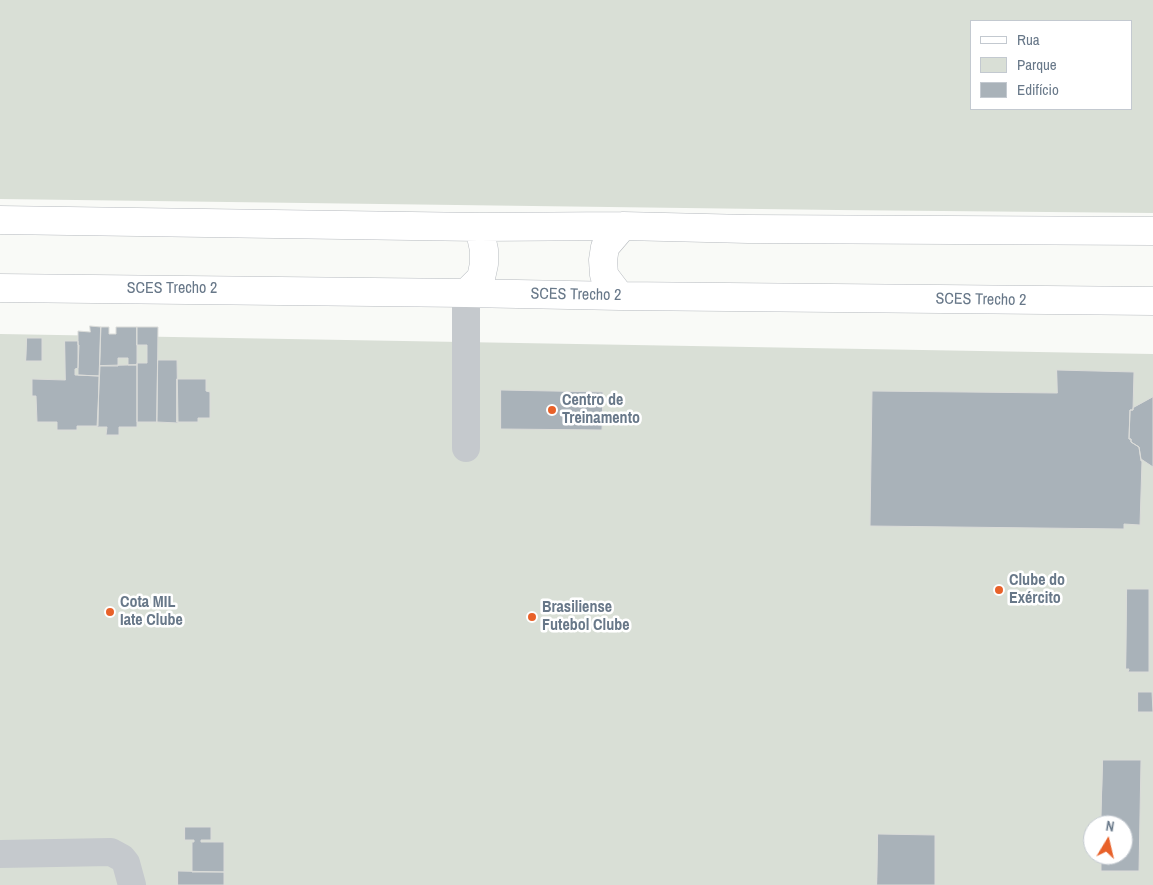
<!DOCTYPE html>
<meta charset="utf-8">
<style>
body{margin:0}
#map{position:relative;width:1153px;height:885px;overflow:hidden;background:#f9faf7;font-family:"Archivo Narrow",sans-serif}
canvas{display:block}
.legend{position:absolute;left:970px;top:20px;width:162px;height:90px;box-sizing:border-box;background:#fff;border:1px solid #c3c9d0;margin:0;padding:6px 9px;list-style:none;font-size:15px;color:#687889}
.legend li{display:flex;align-items:center;gap:10px;height:25px}
.legend b{width:25px;border:1px solid #c3c9d0}
.north{position:absolute;left:1083px;top:815px;width:50px;height:50px;box-sizing:border-box;background:#fff;border:1px solid #c3c9d0;border-radius:50%;rotate:9deg;font-size:14px;font-weight:700;line-height:20px;text-align:center;color:#687889}
.north::after{content:'';display:block;margin:auto;width:18px;height:22px;background:#e86129;clip-path:polygon(50% 0,100% 100%,50% 72%,0 100%)}
</style>
<div id="map">
<canvas width="1153" height="885"></canvas>
<ul class="legend">
<li><b style="height:6px;background:#fff"></b>Rua</li>
<li><b style="height:14px;background:#d9dfd6"></b>Parque</li>
<li><b style="height:14px;background:#a9b2b9"></b>Edifício</li>
</ul>
<div class="north">N</div>
</div>
<script>
const c = document.querySelector('canvas').getContext('2d');
c.lineJoin = 'round';
function fill(path, color) {
  c.fillStyle = color;
  c.fill(path, 'evenodd');
}
function trace(path, color, width, dash) {
  c.strokeStyle = color;
  c.lineWidth = width;
  c.lineCap = dash ? 'butt' : 'round';
  c.setLineDash(dash || []);
  c.stroke(path);
}
function drawText(font, color, halo, rows, align = 'center') {
  c.font = font + ' "Archivo Narrow",sans-serif';
  c.lineWidth = 5;
  c.setLineDash([]);
  c.textBaseline = 'middle';
  c.strokeStyle = halo;
  c.fillStyle = color;
  for (const [text, x, y, turn = 0] of rows) {
    c.save();
    c.translate(x, y);
    c.rotate((+turn || 0) * Math.PI / 180);
    c.textAlign = isNaN(turn) ? turn : align;
    if (halo) c.strokeText(text, 0, 0);
    c.fillText(text, 0, 0);
    c.restore();
  }
}
fill(new Path2D(`
 M0,0H1153V213L837,210L0,199ZM972,21H1132V109H972Z
 M0,334L1153,354V885H0ZM1093,825H1123V855H1093Z`), '#d9dfd6');
const building = new Path2D(`
 M90,326L101,327L99,376L78,375V331L90,332Z
 M101,327H109V334H116V327H137V365H128V358H118V366H100Z
 M137,327H158L157,422H137V363H147V345H137Z
 M27,338H42V361H26Z
 M65,341H78V345H79L78,368L75,369V375L99,376L98,426H77V430H57V422H37L36,396H32V379L65,380Z
 M158,360H177L178,423L157,422Z
 M137,365V427H119V435H106L107,427H97L100,366Z
 M1057,370L1134,372L1133,410H1130L1129,439H1131V442L1139,447L1141,461H1142L1140,525L1124,524V529L870,526L872,391L1057,393Z
 M177,379H206V391L210,392V418H198V422H177Z
 M501,390L603,392L602,430L501,429Z
 M1153,397V467L1141,459L1139,447L1131,442V439H1129L1130,410H1133V408Z
 M1127,589H1149V672H1128L1129,669H1126Z
 M1138,692H1152L1153,712H1138Z
 M1103,760H1141L1139,871H1101V855H1123V825H1101Z
 M185,827H211V840H201V842H224V872H192V842H194V840H185Z
 M878,834L935,835V885H877Z
 M178,871L224,872V885H178Z`);
fill(building, '#a9b2b9');
trace(building, '#dbdcd9', 1);
const major = new Path2D(`
 M0,220L479,227L623,226L748,229L1153,231
 M0,288L466,293L620,296L1153,301
 M466,293L481,278L484,264V250L479,227
 M620,296L604,275L603,260L605,247L623,226`);
trace(major, '#b6babf', 29);
trace(new Path2D(`
 M466,448V293
 M0,854L111,852L122,858L126,863L132,885`), '#c5c9cd', 28);
trace(major, '#fff', 28);
for (const [x, y, r, color] of [
 [552,410,5,"#e86129"],
 [999,590,5,"#e86129"],
 [110,612,5,"#e86129"],
 [532,617,5,"#e86129"]
]) {
  const dot = new Path2D();
  dot.arc(x, y, r, 0, 2 * Math.PI);
  c.fillStyle = color;
  c.fill(dot);
  trace(dot, '#fff', 2);
}
drawText('16px', '#687889', '#fff', [
 ["SCES Trecho 2",172,289],
 ["SCES Trecho 2",576,295,1],
 ["SCES Trecho 2",981,300,1]
]);
drawText('bold 16px', '#687889', '#fff', [
 ["Centro de",562,401],
 ["Treinamento",562,419],
 ["Clube do",1009,581],
 ["Exército",1009,599],
 ["Cota MIL",120,603],
 ["Iate Clube",120,621],
 ["Brasiliense",542,608],
 ["Futebol Clube",542,626]
], 'left');
</script>
